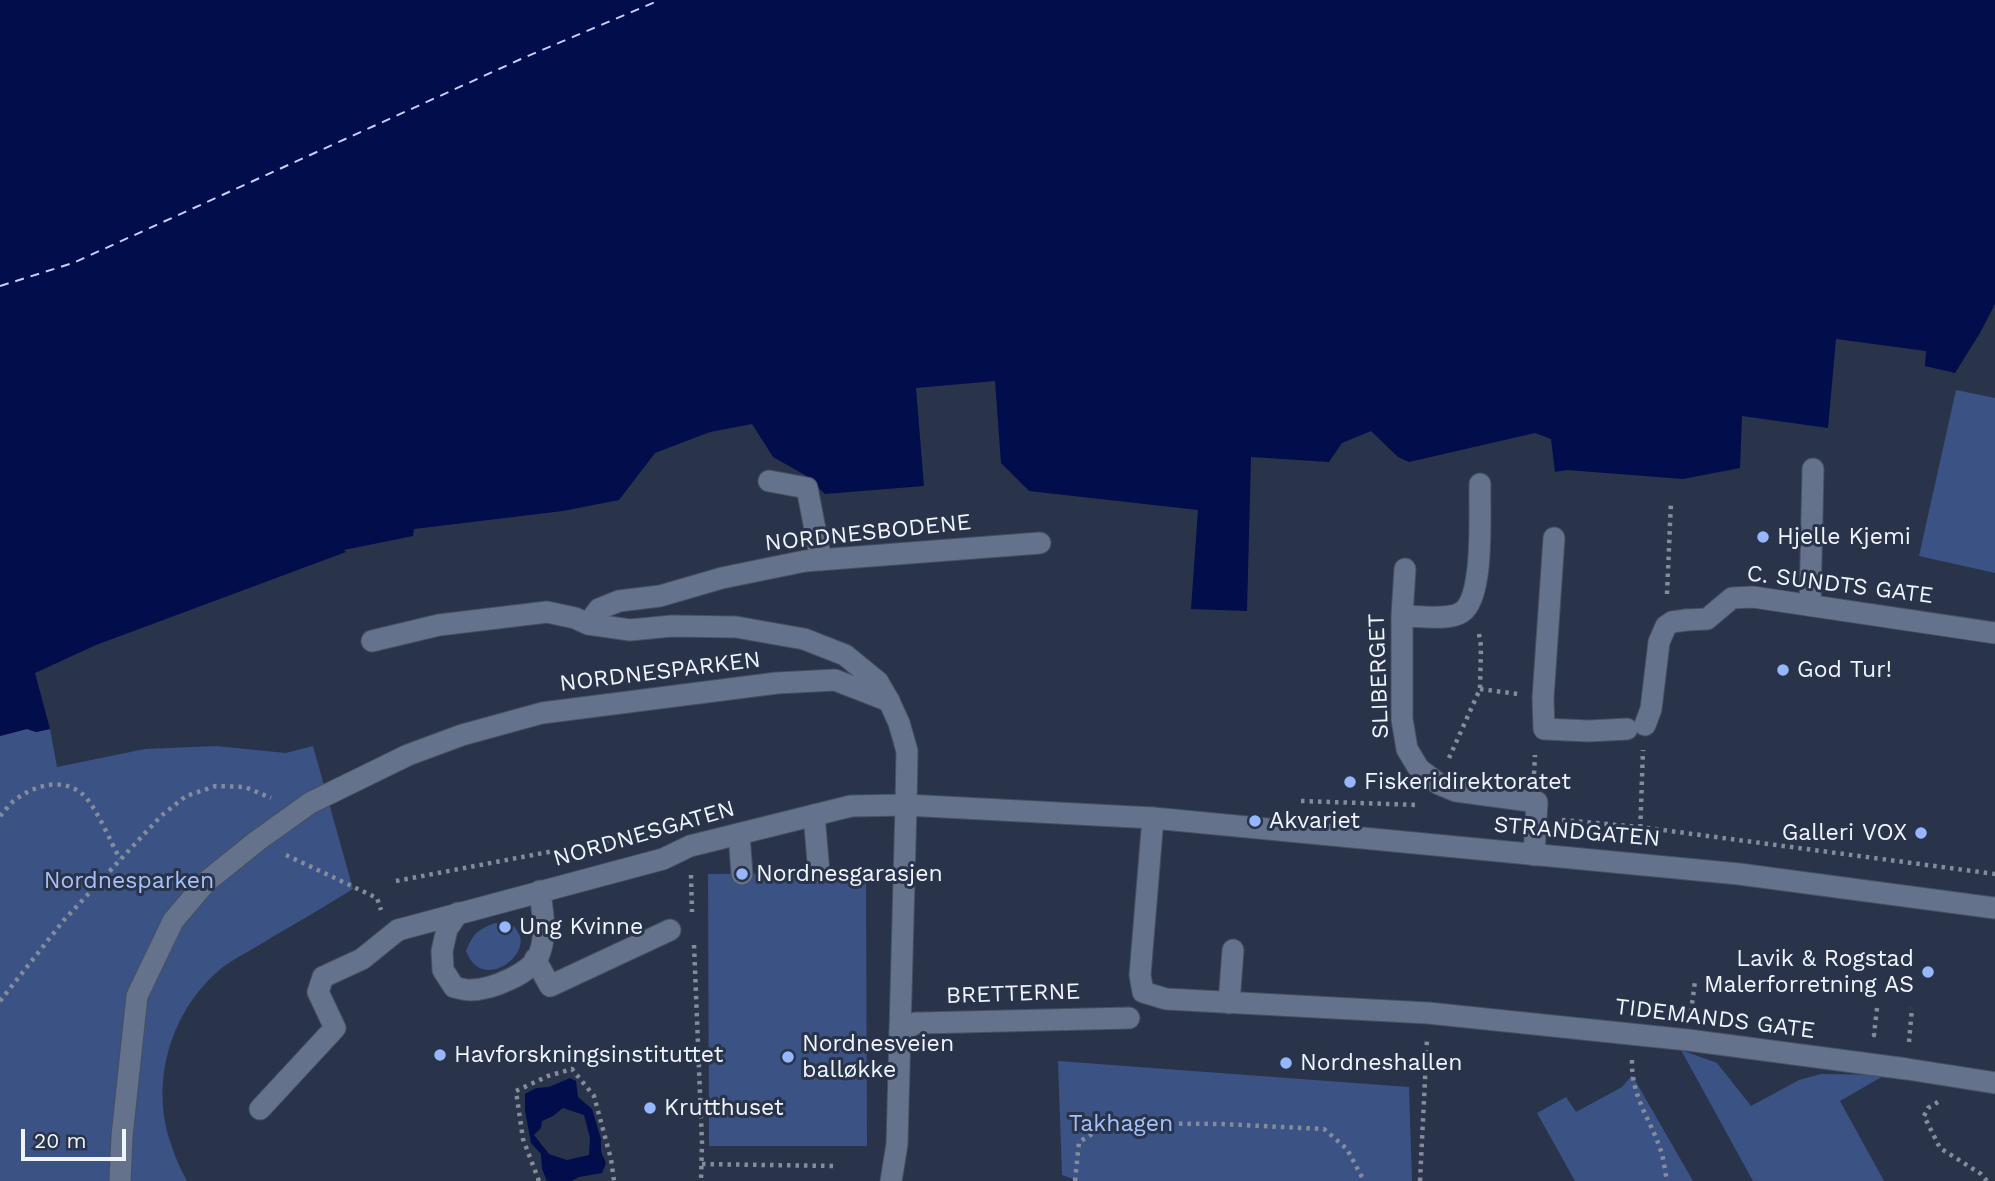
<!DOCTYPE html>
<meta charset="utf-8">
<style>
body{margin:0}
#map{position:relative;width:1995px;height:1181px;overflow:hidden;background:#29344b;font-family:"Work Sans",sans-serif}
canvas{display:block}
.scale{position:absolute;left:21px;top:1129px;width:105px;height:32px;box-sizing:border-box;border:4px solid #f0f4fd;border-top:0;padding-left:9px;font-size:21px;line-height:24px;white-space:nowrap;color:#f0f4fd;-webkit-text-stroke:5px #29344b;paint-order:stroke}
</style>
<div id="map">
<canvas width="1995" height="1181"></canvas>
<div class="scale">20 m</div>
</div>
<script>
const c = document.querySelector('canvas').getContext('2d');
c.lineJoin = 'round';
function fill(path, color) {
  c.fillStyle = color;
  c.fill(path, 'evenodd');
}
function trace(path, color, width, dash) {
  c.strokeStyle = color;
  c.lineWidth = width;
  c.lineCap = dash ? 'butt' : 'round';
  c.setLineDash(dash || []);
  c.stroke(path);
}
function drawText(font, color, halo, rows, align = 'center') {
  c.font = font + ' "Work Sans",sans-serif';
  c.lineWidth = 6;
  c.setLineDash([]);
  c.textBaseline = 'middle';
  c.strokeStyle = halo;
  c.fillStyle = color;
  for (const [text, x, y, turn = 0] of rows) {
    c.save();
    c.translate(x, y);
    c.rotate((+turn || 0) * Math.PI / 180);
    c.textAlign = isNaN(turn) ? turn : align;
    if (halo) c.strokeText(text, 0, 0);
    c.fillText(text, 0, 0);
    c.restore();
  }
}
fill(new Path2D(`
 M1956,390L1995,398V573L1919,556Z
 M27,729L36,732L50,729L57,767L145,749L216,746L286,753L313,746L353,889C325,906 297,923 269,939C254,949 238,956 223,967C172,1008 150,1079 170,1141C174,1155 180,1168 187,1181H0V736Z
 M866,873L867,1146H709L708,874Z
 M495,923L514,926C516,929 518,932 520,936C527,959 481,991 466,951C473,934 477,930 495,923Z
 M1681,1050L1717,1063L1751,1106L1799,1080L1821,1074L1885,1075L1840,1101L1884,1181H1753Z
 M1058,1061L1409,1087L1412,1181H1079L1062,1175Z
 M1632,1075L1693,1181H1575L1537,1113L1566,1097L1576,1112L1622,1087Z`), '#3b5284');
fill(new Path2D(`
 M0,0H1995V304L1980,333L1955,373L1925,366L1926,351L1836,339L1828,428L1742,416L1740,468L1683,479L1567,470L1555,472L1551,439L1535,433L1409,462L1398,457L1371,431L1342,443L1329,462L1251,457L1247,611L1191,609L1198,510L1029,491L1001,463L995,381L916,388L924,486L825,494L805,475L773,457L752,424L710,432L655,453L619,500L563,511L414,529L413,536L344,550L346,552L96,645L35,673L50,729L36,732L27,729L0,736Z
 M570,1078L576,1081L578,1097L592,1109L601,1139V1152L606,1163L602,1173L579,1177L572,1181H547L542,1169L541,1154L531,1143L525,1111V1094L536,1088L549,1087ZM563,1108L584,1115L590,1138L589,1155L567,1160L549,1154L534,1135L541,1128L542,1121L553,1116Z`), '#020d4c');
trace(new Path2D(`
 M0,286L73,263L521,59L660,0`), '#c1d3fa', 2, [9, 7]);
const service = new Path2D(`
 M769,481L807,488L821,560
 M1554,538L1543,698L1544,729L1589,731L1627,729
 M1405,569L1402,616V719L1407,749L1419,769L1439,784L1456,791L1537,802L1534,855
 M1810,605L1813,469
 M1402,616C1418,616 1449,621 1462,612C1485,596 1479,511 1480,484
 M588,624L599,609L619,601L660,596L722,578L805,561L1040,543
 M372,641L439,625L547,612L575,618L588,624L630,630L672,626L736,627L804,639L845,655L878,682L889,701
 M1645,725L1651,709L1659,642L1666,626L1672,622L1686,620
 M814,815L819,873
 M739,834L742,874
 M458,913L447,929L442,951L443,970L454,987C459,988 465,990 470,990C491,990 534,973 540,952C547,932 542,911 540,891
 M535,959L550,986L670,930
 M1229,1003L1233,950
 M260,1109L335,1028L318,992L323,977L362,959L398,930
 M120,1181L122,1136L137,996L173,921L206,882L257,841L310,803L408,755L462,735L542,713L777,683L835,680L889,701`);
const minor = new Path2D(`
 M1686,620L1707,619L1732,598L1753,597L1995,633
 M1153,818L1140,975L1143,992L1166,999L1428,1013L1688,1040L1907,1069L1995,1083
 M398,930L663,859L690,846L851,806L906,805L907,751L899,723L889,701
 M900,1032L916,1023H921L1129,1018`);
const secondary = new Path2D(`
 M891,1181L897,1144L906,805L1153,818L1739,874L1995,908`);
trace(service, '#474f61', 23);
trace(minor, '#474f61', 23);
trace(secondary, '#474f61', 23);
trace(new Path2D(`
 M1667,594L1671,501
 M1480,689L1518,694
 M1449,758L1480,689L1481,646L1479,634
 M1534,774L1535,755
 M1301,801L1418,805
 M0,816C5,811 9,804 15,800C33,786 61,777 81,793C95,803 111,843 120,859
 M1562,820L1640,827L1995,874
 M1640,836L1643,750
 M286,855L377,898L381,910
 M691,875L692,912
 M396,881L612,840
 M694,945L702,1143L701,1181
 M0,1001L64,920L161,816L186,796L216,786L245,787L271,798
 M1877,1008L1874,1035H1878
 M1691,1012L1695,981
 M1909,1042L1912,1008
 M1632,1060C1631,1098 1651,1119 1662,1154C1664,1162 1665,1172 1667,1181
 M1938,1102L1928,1108L1924,1116L1940,1148L1981,1174L1987,1181
 M702,1164L836,1166
 M539,1181L523,1139L516,1091L548,1076L572,1069L594,1096L611,1159L614,1181
 M1075,1181L1079,1142L1110,1123L1222,1124L1324,1129L1347,1149L1364,1181
 M1420,1181L1427,1039`), '#848c9c', 4.5, [3.5, 5]);
trace(service, '#65728c', 21);
trace(minor, '#65728c', 21);
trace(secondary, '#65728c', 21);
for (const [x, y, r, color] of [
 [1763,537,7,"#96b6fd"],
 [1783,670,7,"#96b6fd"],
 [1350,782,7,"#96b6fd"],
 [1255,821,7,"#96b6fd"],
 [1921,833,7,"#96b6fd"],
 [742,874,7,"#96b6fd"],
 [505,927,7,"#96b6fd"],
 [1928,972,7,"#96b6fd"],
 [440,1055,7,"#96b6fd"],
 [788,1057,7,"#96b6fd"],
 [1286,1063,7,"#96b6fd"],
 [650,1108,7,"#96b6fd"]
]) {
  const dot = new Path2D();
  dot.arc(x, y, r, 0, 2 * Math.PI);
  c.fillStyle = color;
  c.fill(dot);
  trace(dot, '#29344b', 2.5);
}
drawText('23px', '#f0f4fd', '#29344b', [
 ["NORDNESBODENE",868,533,-6],
 ["C. SUNDTS GATE",1840,585,7],
 ["NORDNESPARKEN",660,672,-7],
 ["SLIBERGET",1379,676,-92],
 ["STRANDGATEN",1577,832,5],
 ["NORDNESGATEN",644,834,-16],
 ["BRETTERNE",1013,994,-2],
 ["TIDEMANDS GATE",1715,1019,7]
]);
drawText('23px', '#f0f4fd', '#29344b', [
 ["Hjelle Kjemi",1777,537],
 ["God Tur!",1797,670],
 ["Fiskeridirektoratet",1364,782],
 ["Akvariet",1269,821],
 ["Galleri VOX",1907,833,"right"],
 ["Nordnesgarasjen",756,874],
 ["Ung Kvinne",519,927],
 ["Lavik & Rogstad",1914,959,"right"],
 ["Malerforretning AS",1914,985,"right"],
 ["Nordnesveien",802,1044],
 ["balløkke",802,1070],
 ["Havforskningsinstituttet",454,1055],
 ["Nordneshallen",1300,1063],
 ["Krutthuset",664,1108]
], 'left');
drawText('23px', '#a6c0fa', '#29344b', [
 ["Nordnesparken",129,881],
 ["Takhagen",1121,1124]
]);
</script>
